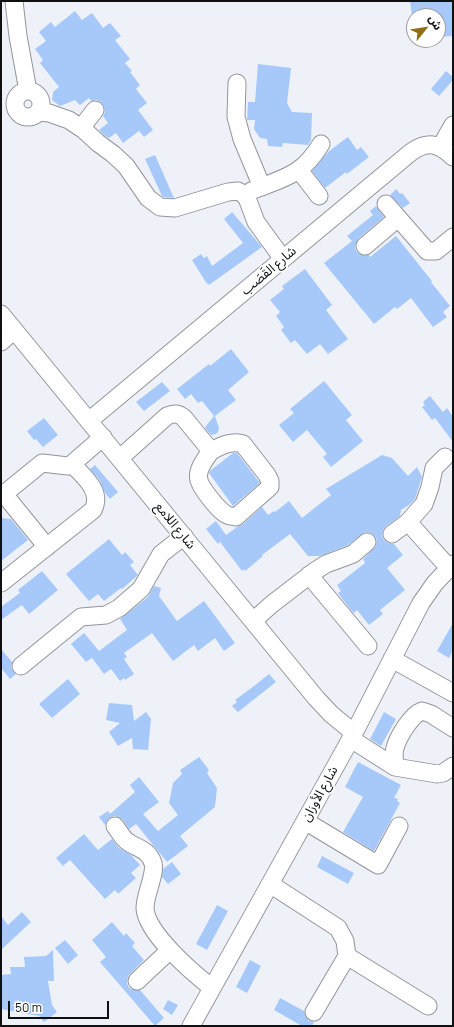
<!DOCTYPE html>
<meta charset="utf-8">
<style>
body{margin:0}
#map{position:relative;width:454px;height:1027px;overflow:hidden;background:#eef2f8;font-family:Manrope,"Noto Sans Arabic",sans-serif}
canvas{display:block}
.frame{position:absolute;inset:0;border:2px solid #0e1012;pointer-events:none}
.north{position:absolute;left:406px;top:8px;width:40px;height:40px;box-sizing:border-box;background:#fff;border:1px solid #9f9fa0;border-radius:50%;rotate:60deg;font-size:11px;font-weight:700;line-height:16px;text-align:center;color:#0e1012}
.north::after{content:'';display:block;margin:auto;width:14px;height:18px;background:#906e13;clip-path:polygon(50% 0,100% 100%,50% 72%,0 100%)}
.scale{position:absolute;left:8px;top:1001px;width:101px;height:18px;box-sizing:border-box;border:2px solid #0e1012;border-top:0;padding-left:5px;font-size:12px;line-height:14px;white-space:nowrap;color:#0e1012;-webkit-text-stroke:3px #fff;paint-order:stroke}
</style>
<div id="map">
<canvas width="454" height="1027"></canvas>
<div class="frame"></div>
<div class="north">ش</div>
<div class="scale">50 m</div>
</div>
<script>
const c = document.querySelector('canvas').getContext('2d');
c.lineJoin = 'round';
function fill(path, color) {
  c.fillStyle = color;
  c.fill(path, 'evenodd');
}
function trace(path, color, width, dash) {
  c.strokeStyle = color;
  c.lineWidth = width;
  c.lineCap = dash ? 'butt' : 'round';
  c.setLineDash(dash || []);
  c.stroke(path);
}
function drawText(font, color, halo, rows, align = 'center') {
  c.font = font + ' Manrope,"Noto Sans Arabic",sans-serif';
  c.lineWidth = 3.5;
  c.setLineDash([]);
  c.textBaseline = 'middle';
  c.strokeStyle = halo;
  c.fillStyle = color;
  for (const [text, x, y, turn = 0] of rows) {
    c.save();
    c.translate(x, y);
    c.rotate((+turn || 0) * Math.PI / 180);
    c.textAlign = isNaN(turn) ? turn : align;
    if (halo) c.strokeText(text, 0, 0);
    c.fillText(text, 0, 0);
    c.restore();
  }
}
fill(new Path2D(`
 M410,1H453V36L438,37V16H412Z
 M75,11L82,20L92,13L103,28L110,23L121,36L115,40L130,59L125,63L132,71L130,72L140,85L136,89L147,103L138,110L153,130L144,137L139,131L123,143L116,133L109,138L104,135L99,130L108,123L103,116L105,112L104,107L101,102L97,100L91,101L89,98L80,105L75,100L60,106L52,100L53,92L59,87L40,63L43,60L35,49L46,41L39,32L51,22L55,27Z
 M258,64L291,68L287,103L292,112L312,113L311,140L308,145L283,143L282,147L268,146L267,139L260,138L254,129L255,120H247L248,102H255Z
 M446,71L453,77V80L439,96L431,89Z
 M348,137L357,150L361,147L369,157L347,174L346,172L325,188L312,171L329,151Z
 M155,155L174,198L164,197L162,196L145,159Z
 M396,189L400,194L402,193L410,203L403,208L390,195Z
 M376,206L384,217L359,238L356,243L355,248L357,252L361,255H369L370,257L396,236L432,281L431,282L450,306L443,312L447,317L433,327L411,298L397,309L395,307L374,324L324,263L352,241L347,236L373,215L370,211Z
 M232,212L262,247L209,285L208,283L207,284L192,260L201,254L204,258L207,256L212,266L243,243L224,219Z
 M305,269L332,305L326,310L348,339L328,354L320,344L307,354L295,340L291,343L281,330L284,327L276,316L280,312L270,300L284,289L282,286Z
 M231,349L249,372L228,390L236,400L215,416L219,428L218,432L216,434L211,435L205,428L206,426L214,416L202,401L198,403L191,394L185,399L177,389L209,364L210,366Z
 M324,381L352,415L346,420L363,441L331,467L323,457L327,454L307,430L293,442L279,425L294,413L290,409Z
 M162,382L170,391L144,411L136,402Z
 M430,396L443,412L447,408L453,417V442L435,418L432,420L422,407L425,405L423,402Z
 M44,418L58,435L43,447L36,439L34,440L27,431Z
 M233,453H237L260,483L233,506L209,473L211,470Z
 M382,455L392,458L408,476L417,467L422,477L415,499L409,505L401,510L400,516L386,526L383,530L382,536L384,540L388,543L394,544L403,555L387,568L405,590L380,610L383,614L369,625L357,610L354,613L350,609L338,593L341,591L337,585L365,563L363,559L376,546L377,540L375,536L371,533L365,532L348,545L320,556H308L290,534L262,555L263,556L245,571L244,569L242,571L220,542L218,544L206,529L216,521L226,535L237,527L243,524L262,507L268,515L274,511L275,512L289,501L302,518L331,495L326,489Z
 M95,465L118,492L110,499L105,493L99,479L90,469Z
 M1,518L11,519L28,540L1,561Z
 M109,539L122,555L125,552L134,562L130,565L138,575L122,589L121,588L104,601L98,594L89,601L66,574Z
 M42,571L58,590L29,614L22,605L1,620V607L20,593L18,590Z
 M154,586L161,588L159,596L177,621L204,601L235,643L224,651L215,638L198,651L194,645L173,661L152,633L124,653L127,657L124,659L134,674L125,680L124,678L120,681L111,669L104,674L92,658L86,662L71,644L84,633L99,651L127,630L120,619L148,597Z
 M453,623V650L449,658L437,651Z
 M1,649L12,662L11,668L16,674L10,679L1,668Z
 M269,674L276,682L238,712L232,706L237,702L235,700L254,686Z
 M68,679L80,694L52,718L39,704Z
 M109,703L132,705L134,721L146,712L151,719L148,750L133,749L132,738L118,746L109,732L120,723L106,720Z
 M384,712L396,719L381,746L370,739Z
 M199,757L209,770L207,773L217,788L215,807L180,836L188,846L167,862L136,824L129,829L123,820L119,817L114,816L109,818L105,825L99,817L108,811L110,814L135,792L130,785L139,777L159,802L143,814L158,831L178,815L169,803L173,783L182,774L180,770Z
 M358,762L401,785L394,798L398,799L397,801L400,803L374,851L343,832L363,797L345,787Z
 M84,834L98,850L112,839L119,848L131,855L140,865L131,873L136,878L118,894L115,890L105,899L70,860L63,866L56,858Z
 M322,856L354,873L348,884L317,867Z
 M172,862L181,874L168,884L162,877L163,869Z
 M217,905L228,911L207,950L196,944Z
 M22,912L31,922L1,950V916L8,925Z
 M112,922L124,936L126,933L135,943L132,946L144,960L128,976L127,983L129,988L134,990H140L164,1018L155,1026L100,962L106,957L92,940Z
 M65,940L78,955L68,964L55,948Z
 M53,950L54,981H48L52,1005L57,1012L44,1022L39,1016L1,1009V975L11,974L10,967H25L24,957L46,956Z
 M250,960L261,966L247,993L236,987Z
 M280,998L304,1011L306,1017L309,1021L314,1022L312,1026H302L274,1010Z
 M168,1000L178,1005L172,1015L163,1009Z`), '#a6c9fa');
const minor = new Path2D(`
 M14,1L18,36L28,91
 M237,83L236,117L242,139L262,187
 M15 104a13 13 0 1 1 26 0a13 13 0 1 1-26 0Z
 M39,112L49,113L69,120L84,130L98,143L113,154L126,166L148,198L160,207L175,208L228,192L238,191L243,194L247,198L256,222L283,259
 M81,128L95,110
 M441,146L453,125
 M299,170L319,196
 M251,191C283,178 302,176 321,144
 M386,204L427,251H436L453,237
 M365,246L398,218
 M1,314L316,698L331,714L354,733
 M1,342L14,330
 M90,420L410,153C427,140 438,143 453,157
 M445,457L434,468L430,487L424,504L408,522L449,568
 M120,458L167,416C174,413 178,413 184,418L211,451C221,446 232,440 243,444L267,475L270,481V487L236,517C231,516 227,516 224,513C217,508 200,487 199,480C196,470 206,458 211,451
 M392,534L408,522
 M47,547L4,494L42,463L68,466L72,464L103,437
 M309,575L368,646
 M1,583L93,510C103,491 83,476 72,464
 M253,621L272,604L315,571L326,564L353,554L367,542
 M392,659L453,693
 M21,666L81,617L106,615L119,608L141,589L161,554L184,536
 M351,739L395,767L437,774L443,773L453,766
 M395,767C395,761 393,754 395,748C398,737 411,715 422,711L431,714L453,728
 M305,821L378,865L399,826
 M115,826C119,831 123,839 128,842C138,849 148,849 153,863C156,873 145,895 145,908C146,933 193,973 212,988
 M270,884L338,928L345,941L347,956L428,1006
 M137,981L170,950
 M314,1012L347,956
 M191,1026L354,733L421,603L435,583L453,564`);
trace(minor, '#92959b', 19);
trace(minor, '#fff', 17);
drawText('13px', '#0e1012', '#fff', [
 ["شارع القَصَب",269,271,-40],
 ["شارع اللامع",175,526,51],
 ["شارع الأوزان",320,794,-61]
]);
</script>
